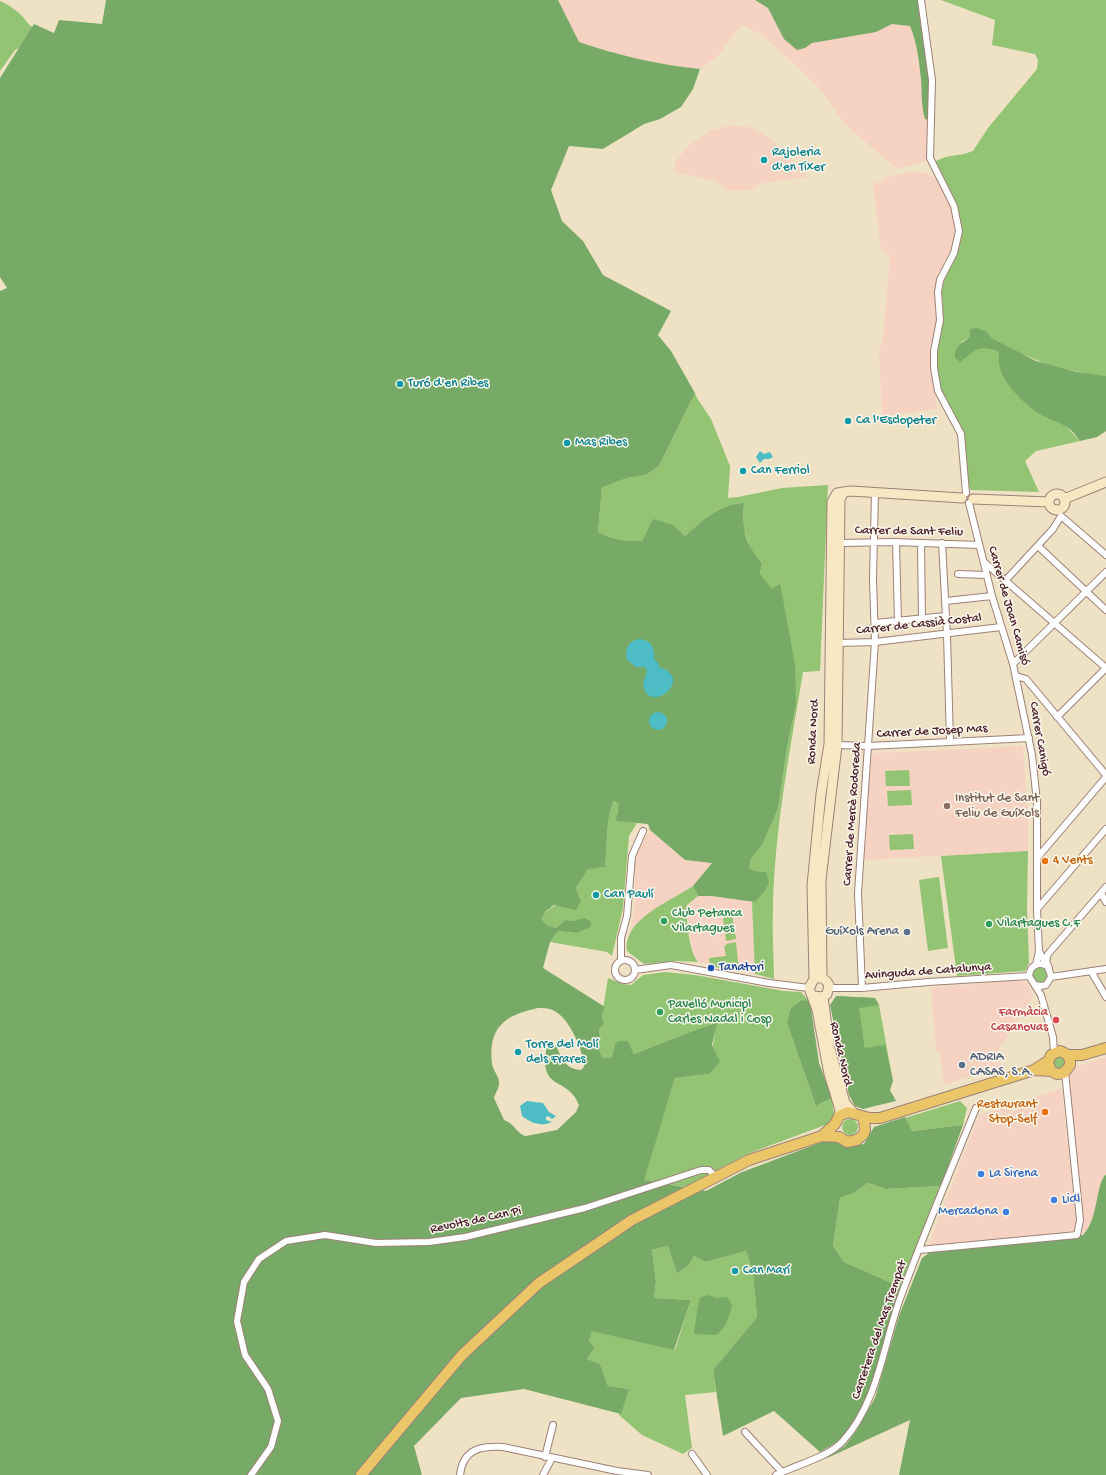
<!DOCTYPE html>
<meta charset="utf-8">
<style>
body{margin:0}
canvas{display:block;background:#efe2c4}
</style>
<canvas width="1106" height="1475"></canvas>
<script>
const c = document.querySelector('canvas').getContext('2d');
c.lineJoin = 'round';
function fill(path, color) {
  c.fillStyle = color;
  c.fill(path, 'evenodd');
}
function trace(path, color, width, dash) {
  c.strokeStyle = color;
  c.lineWidth = width;
  c.lineCap = dash ? 'butt' : 'round';
  c.setLineDash(dash || []);
  c.stroke(path);
}
function drawText(font, color, halo, rows, align = 'center') {
  c.font = font + ' "Gochi Hand",sans-serif';
  c.lineWidth = 3;
  c.setLineDash([]);
  c.textBaseline = 'middle';
  c.strokeStyle = halo;
  c.fillStyle = color;
  for (const [text, x, y, turn = 0] of rows) {
    c.save();
    c.translate(x, y);
    c.rotate((+turn || 0) * Math.PI / 180);
    c.textAlign = isNaN(turn) ? turn : align;
    if (halo) c.strokeText(text, 0, 0);
    c.fillText(text, 0, 0);
    c.restore();
  }
}
fill(new Path2D(`
 M558,0H755L768,8L776,21L805,48L812,43L876,32L892,24L910,26L914,37L929,120L928,160L897,169L846,125L816,84L761,34L741,25L716,58L700,69L667,65L604,51L579,42Z
 M732,125L749,127L769,137L803,171L807,177L763,183L749,190L736,191L728,190L716,181L673,171L676,161L687,147L710,131Z
 M911,172L926,173L934,177L939,182L951,207L955,222V235L951,255L939,276L937,284L934,382L937,409L882,416L879,351L883,338L890,254L881,250L873,185L888,177Z
 M1023,746L1028,820V851L863,860L872,753L929,751Z
 M650,830L685,860L712,863L693,886L665,903L634,927L629,937L635,906V866L637,853Z
 M698,896H711L752,902L755,974L698,962L694,959L687,913V905Z
 M1017,980L1027,983L1033,997L997,1052L1001,1066L944,1085L940,1054L936,1050L931,988Z
 M1106,1057V1174L1102,1178L1098,1202L1089,1230L1083,1235L1068,1079L1072,1071L1078,1066Z
 M1059,1089L1062,1093L1076,1222L1074,1231L928,1246L979,1115Z`), '#f5d2c2');
fill(new Path2D(`
 M941,0H1106V376L1093,375L1048,365L1018,352L992,338L987,332L970,337L961,342L968,356C978,345 986,347 999,352L1000,368L1045,417L1065,425L1080,441L1036,451L1025,461L1039,492L971,490L968,486L964,437L938,383L936,364L943,314L942,292L944,280L957,253L961,239V227L954,198L934,162L945,157L964,154L973,151L988,128L1037,69L1038,60L1035,54L992,45L995,20Z
 M0,1C8,4 16,10 22,16C27,21 27,24 34,28L19,48L15,50L0,71Z
 M695,393L697,398L711,419L730,466L728,498L738,497L782,488L828,485L820,671L803,672C790,751 774,831 773,911C772,934 774,956 774,979L755,974L752,902H755L766,872L755,871L749,868L751,859L762,845L778,809L787,748L796,705L779,583L772,590L760,574L762,563L751,549L743,528L744,503C719,504 703,520 685,536L673,525L647,532L642,541C627,541 612,540 598,532L602,486L627,478L646,475L659,466Z
 M909,770L910,786H886L885,771Z
 M911,790L912,805L888,806L887,791Z
 M614,801L620,803L617,813L621,821L637,823L629,836L623,908L612,956L607,952L550,942L558,931L576,933L573,921L565,920L556,928L547,925L540,919C552,902 562,904 581,901L576,888L588,868L605,867C608,847 605,818 614,801Z
 M913,834L914,849L890,850L889,835Z
 M1028,851L1027,908L1029,963L1025,971L957,976L941,856Z
 M939,877L948,948L928,951L919,880Z
 M693,886L698,896L687,905C686,919 689,952 698,962L676,961L644,964L627,951C623,919 671,901 693,886Z
 M729,911L732,915L736,939L726,941L723,919Z
 M736,942L739,972L710,966L709,958L726,956L724,946H726V944Z
 M1032 975a8 8 0 1 1 16 0a8 8 0 1 1-16 0Z
 M665,972L695,975L784,991L801,992L810,1002L790,1008L787,1023L816,1106L832,1098L834,1115L828,1124L747,1154L685,1187L643,1180L675,1078L709,1074L716,1024L690,1032L634,1054L628,1041L615,1044L612,1057L608,1058L602,1057L596,1040L600,1037L599,1029L604,1024L602,1015L608,978L623,984L631,985L643,975Z
 M836,996L875,998L879,1005L893,1081L874,1063L865,1048L861,1023Z
 M1053 1063a6 6 0 1 1 12 0a6 6 0 1 1-12 0Z
 M960,1101L967,1108L963,1125L911,1131L905,1118Z
 M842 1127a8 8 0 1 1 16 0a8 8 0 1 1-16 0Z
 M868,1183L886,1189L941,1186L901,1287L844,1262L833,1246L840,1198L854,1193Z
 M668,1246L677,1274L689,1265L694,1256L706,1262L746,1251L753,1273L757,1317L713,1370L716,1392L685,1395L692,1448L683,1454L642,1435L619,1415L629,1389L608,1386L600,1364L587,1359L595,1347L589,1341L592,1330L675,1350L691,1300L654,1298L656,1282L652,1250Z`), '#93c474');
fill(new Path2D(`
 M106,0H558L579,42C617,55 660,65 700,69L693,89L681,107L660,119L644,124L603,149L569,146L551,190L562,221L583,241L603,275L671,311L658,335L671,351L695,393L659,466L646,475L627,478L602,487L598,532C612,540 627,541 642,541L653,519L673,525L685,536C703,520 719,504 744,503C742,531 744,541 762,563L760,574L772,589L780,583L795,665L796,705L787,748L778,809L762,845L751,859L749,868L755,871L766,872L769,883L763,893L755,902L711,896H698L693,886L712,863L685,860L650,830L648,824L616,821L619,803L614,801C605,818 608,847 605,867L588,869L576,888L581,901L576,910L554,905L546,911L541,919L547,925L556,928L565,920L573,921L585,918L591,922V927L576,933L558,931L550,942L543,968L605,1007L602,1015L604,1024L599,1029L600,1037L596,1041L602,1057L608,1058L612,1057L615,1044L618,1041H628L634,1054L690,1032L717,1023L712,1045L720,1062L709,1074L675,1078L644,1180L706,1191L742,1172L833,1138L846,1146L864,1144L874,1127L905,1117L912,1131L963,1125L941,1186L886,1189L868,1183L854,1193L840,1198L833,1246L844,1262L901,1287L867,1402L844,1438L820,1452L774,1411L723,1436L713,1370L757,1317L753,1273L746,1251L706,1262L694,1256L689,1265L677,1274L668,1246L652,1250L656,1282L654,1298L691,1300L674,1350L592,1331L589,1341L595,1347L587,1359L600,1364L608,1386L629,1389L621,1414L524,1389L461,1398L414,1446L422,1475H0V291L7,288L0,277V78L34,24L54,33L59,20L102,24ZM538,1008C544,1008 551,1008 556,1012C570,1020 584,1052 584,1067L581,1070C565,1069 561,1058 556,1045L549,1044C545,1050 546,1054 545,1061C545,1089 569,1079 579,1105L576,1112L557,1130L526,1136C518,1135 515,1124 504,1120L494,1098C495,1093 499,1089 499,1084C500,1077 493,1071 492,1064C488,1028 504,1015 538,1008Z
 M755,0H918L929,77V120L925,119C921,106 922,92 921,79C919,61 917,42 910,26L892,24L876,32L812,43L805,48L797,50L784,39L768,8Z
 M977,328L987,332L992,338L1036,361L1077,372L1106,376V431L1097,437L1080,441C1070,425 1060,424 1045,417C1028,408 1005,386 1000,368C998,363 999,357 999,352C977,344 977,350 960,362L955,358C954,347 961,343 970,337V329Z
 M836,996L875,998L879,1005L859,1008L865,1048L885,1045L893,1081L890,1090L896,1101L863,1109L855,1106L849,1095L830,1005Z
 M802,1000L810,1002L819,1063L832,1098L816,1106L787,1023L790,1009Z
 M1106,1174V1475H899L910,1420L825,1459L845,1446L856,1431L875,1398L899,1316L922,1258L929,1253L938,1251L1083,1235C1099,1219 1095,1185 1106,1174Z
 M707,1295L716,1298L727,1297L732,1305C729,1318 726,1327 716,1335L694,1334L698,1304L700,1298Z`), '#76aa66');
fill(new Path2D(`
 M760,451L764,454L770,452L773,457L769,459H764L760,463L756,457Z
 M639,639C651,640 655,647 654,659L658,663L659,667C697,679 647,717 643,684L647,671L645,667H636L627,660C624,650 628,641 639,639Z
 M649 721a9 9 0 1 1 18 0a9 9 0 1 1-18 0Z
 M527,1101L543,1103L549,1112L556,1116L552,1119L548,1116L546,1117V1120L552,1122C542,1127 531,1123 522,1116L520,1106Z`), '#4dbcc5');
const street = new Path2D(`
 M921,0L932,80L930,158L954,206L959,231L954,253L940,280L938,292L940,320L934,351V368L938,391L961,434L966,493
 M969,503L992,596L1013,664L1032,755L1037,802V909L1039,951L1036,965
 M1061,516L1106,555
 M896,542L898,622
 M840,543L893,542L979,545
 M921,543L922,620
 M942,543L947,635L950,742
 M1038,546L1106,610
 M984,562L1106,668L1057,717
 M958,574L987,575
 M1005,581L1053,529L1061,516
 M946,601L992,596
 M875,623L946,616
 M838,643L875,642L1001,627
 M1013,664L1106,572
 M1016,676L1026,679L1106,775
 M837,745L869,746L1029,738
 M1037,858L1106,777
 M1101,893L1106,902
 M1037,909L1106,829
 M615 970a10 10 0 1 1 20 0a10 10 0 1 1-20 0Z
 M621,961V938L627,916L632,856L643,831
 M1045,965C1036,962 1030,967 1029,976L1041,995L1053,1037L1054,1053
 M1049,968L1046,961L1048,954L1106,887
 M635,970L671,965L769,983L809,988
 M1091,971L1106,997
 M1051,977L1106,969
 M1035,985L1041,986L1046,985L1051,977C1051,971 1042,957 1039,951
 M829,988H862L928,982L1029,976
 M862,988L858,893L875,642L873,579L875,492
 M919,1250L1077,1235L1080,1220L1065,1072
 M745,1432L782,1472
 M692,1454L707,1475
 M545,1457L553,1425
 M251,1475L271,1447L278,1421L268,1389L245,1355L237,1321L244,1282L259,1259L286,1241L325,1235L376,1243L429,1242L465,1237L585,1208L701,1170H709L716,1177
 M460,1475C463,1449 480,1446 503,1447L617,1471L648,1475
 M543,1475L552,1458
 M776,1475C796,1465 829,1457 843,1441C879,1401 883,1344 901,1296C924,1233 951,1170 976,1108`);
const secondary = new Path2D(`
 M1049 502a8 8 0 1 1 16 0a8 8 0 1 1-16 0Z
 M973,499L1049,502
 M1064,499L1106,482
 M822,978L821,880L837,745L840,500L843,493
 M814,979L812,885L821,794L829,744L832,502L837,493L851,491L962,498
 M813,996L823,997L827,994L829,985C825,978 820,976 814,979L809,988L817,1010L829,1074L840,1110L839,1116
 M823,997L830,1049L845,1103L853,1112`);
const primary = new Path2D(`
 M1067,1055H1082L1106,1048
 M1034,1070L1051,1071L1057,1074L1064,1073L1070,1065C1071,1058 1067,1053 1060,1051L1051,1055L1048,1062L1051,1071
 M822,1136L835,1124L839,1116L848,1112L869,1118H880L1034,1070L1048,1061
 M361,1475L462,1355L539,1283L632,1220L749,1160L822,1136L839,1137L847,1142L857,1140L864,1134L865,1129L864,1120L861,1116`);
trace(street, '#9c8078', 8);
trace(secondary, '#9c8078', 11);
trace(primary, '#9c8078', 12);
trace(street, '#fff', 6);
trace(secondary, '#f7e8c3', 9);
trace(primary, '#eac669', 10);
for (const [x, y, r, color] of [
 [764,160,4,"#0f9aa8"],
 [400,384,4,"#0f9aa8"],
 [848,421,4,"#0f9aa8"],
 [567,443,4,"#0f9aa8"],
 [743,471,4,"#0f9aa8"],
 [947,806,4,"#8d6e63"],
 [1045,861,4,"#e8710a"],
 [596,895,4,"#0f9aa8"],
 [664,921,4,"#2e9e5b"],
 [989,924,4,"#2e9e5b"],
 [907,932,4,"#5c6f8a"],
 [711,968,4,"#1a4fb4"],
 [660,1012,4,"#2e9e5b"],
 [1056,1020,4,"#e0444e"],
 [518,1052,4,"#0f9aa8"],
 [962,1065,4,"#5c6f8a"],
 [1045,1112,4,"#e8710a"],
 [981,1174,4,"#3f7fe0"],
 [1054,1200,4,"#3f7fe0"],
 [1006,1212,4,"#3f7fe0"],
 [735,1271,4,"#0f9aa8"]
]) {
  const dot = new Path2D();
  dot.arc(x, y, r, 0, 2 * Math.PI);
  c.fillStyle = color;
  c.fill(dot);
  trace(dot, '#fbf7ec', 1.5);
}
drawText('13px', '#0d838f', '#fbf7ec', [
 ["Rajoleria",772,153],
 ["d'en Tixer",772,168],
 ["Turó d'en Ribes",408,384],
 ["Ca l'Esclopeter",856,421],
 ["Mas Ribes",575,443],
 ["Can Ferriol",751,471],
 ["Can Paulí",604,895],
 ["Torre del Molí",526,1045],
 ["dels Frares",526,1060],
 ["Can Marí",743,1271]
], 'left');
drawText('13px', '#4a1f2b', '#fbf7ec', [
 ["Carrer de Sant Feliu",909,532,1],
 ["Carrer de Joan Camisó",1008,606,74],
 ["Carrer de Cassià Costal",919,625,-6],
 ["Ronda Nord",814,732,-87],
 ["Carrer de Josep Mas",932,732,-3],
 ["Carrer Canigó",1039,739,80],
 ["Carrer de Mercè Rodoreda",853,814,-86],
 ["Avinguda de Catalunya",928,972,-4],
 ["Ronda Nord",840,1054,77],
 ["Revolts de Can Pi",476,1221,-12],
 ["Carretera del Mas Trempat",880,1330,-71]
]);
drawText('13px', '#785e54', '#fbf7ec', [
 ["Institut de Sant",955,799],
 ["Feliu de Guíxols",955,814]
], 'left');
drawText('13px', '#c56008', '#fbf7ec', [
 ["4 Vents",1053,861],
 ["Restaurant",1037,1105,"right"],
 ["Stop-Self",1037,1120,"right"]
], 'left');
drawText('13px', '#27864d', '#fbf7ec', [
 ["Club Petanca",672,914],
 ["Vilartagues",672,929],
 ["Vilartagues C.F",997,924],
 ["Pavelló Municipl",668,1005],
 ["Carles Nadal i Cosp",668,1020]
], 'left');
drawText('13px', '#4e5e75', '#fbf7ec', [
 ["Guíxols Arena",899,932],
 ["ADRIA",970,1058,"left"],
 ["CASAS, S.A.",970,1073,"left"]
], 'right');
drawText('13px', '#164399', '#fbf7ec', [
 ["Tanatori",719,968]
], 'left');
drawText('13px', '#be3a42', '#fbf7ec', [
 ["Farmàcia",1048,1013],
 ["Casanovas",1048,1028]
], 'right');
drawText('13px', '#366cbe', '#fbf7ec', [
 ["La Sirena",989,1174],
 ["Lidl",1062,1200],
 ["Mercadona",998,1212,"right"]
], 'left');
</script>
